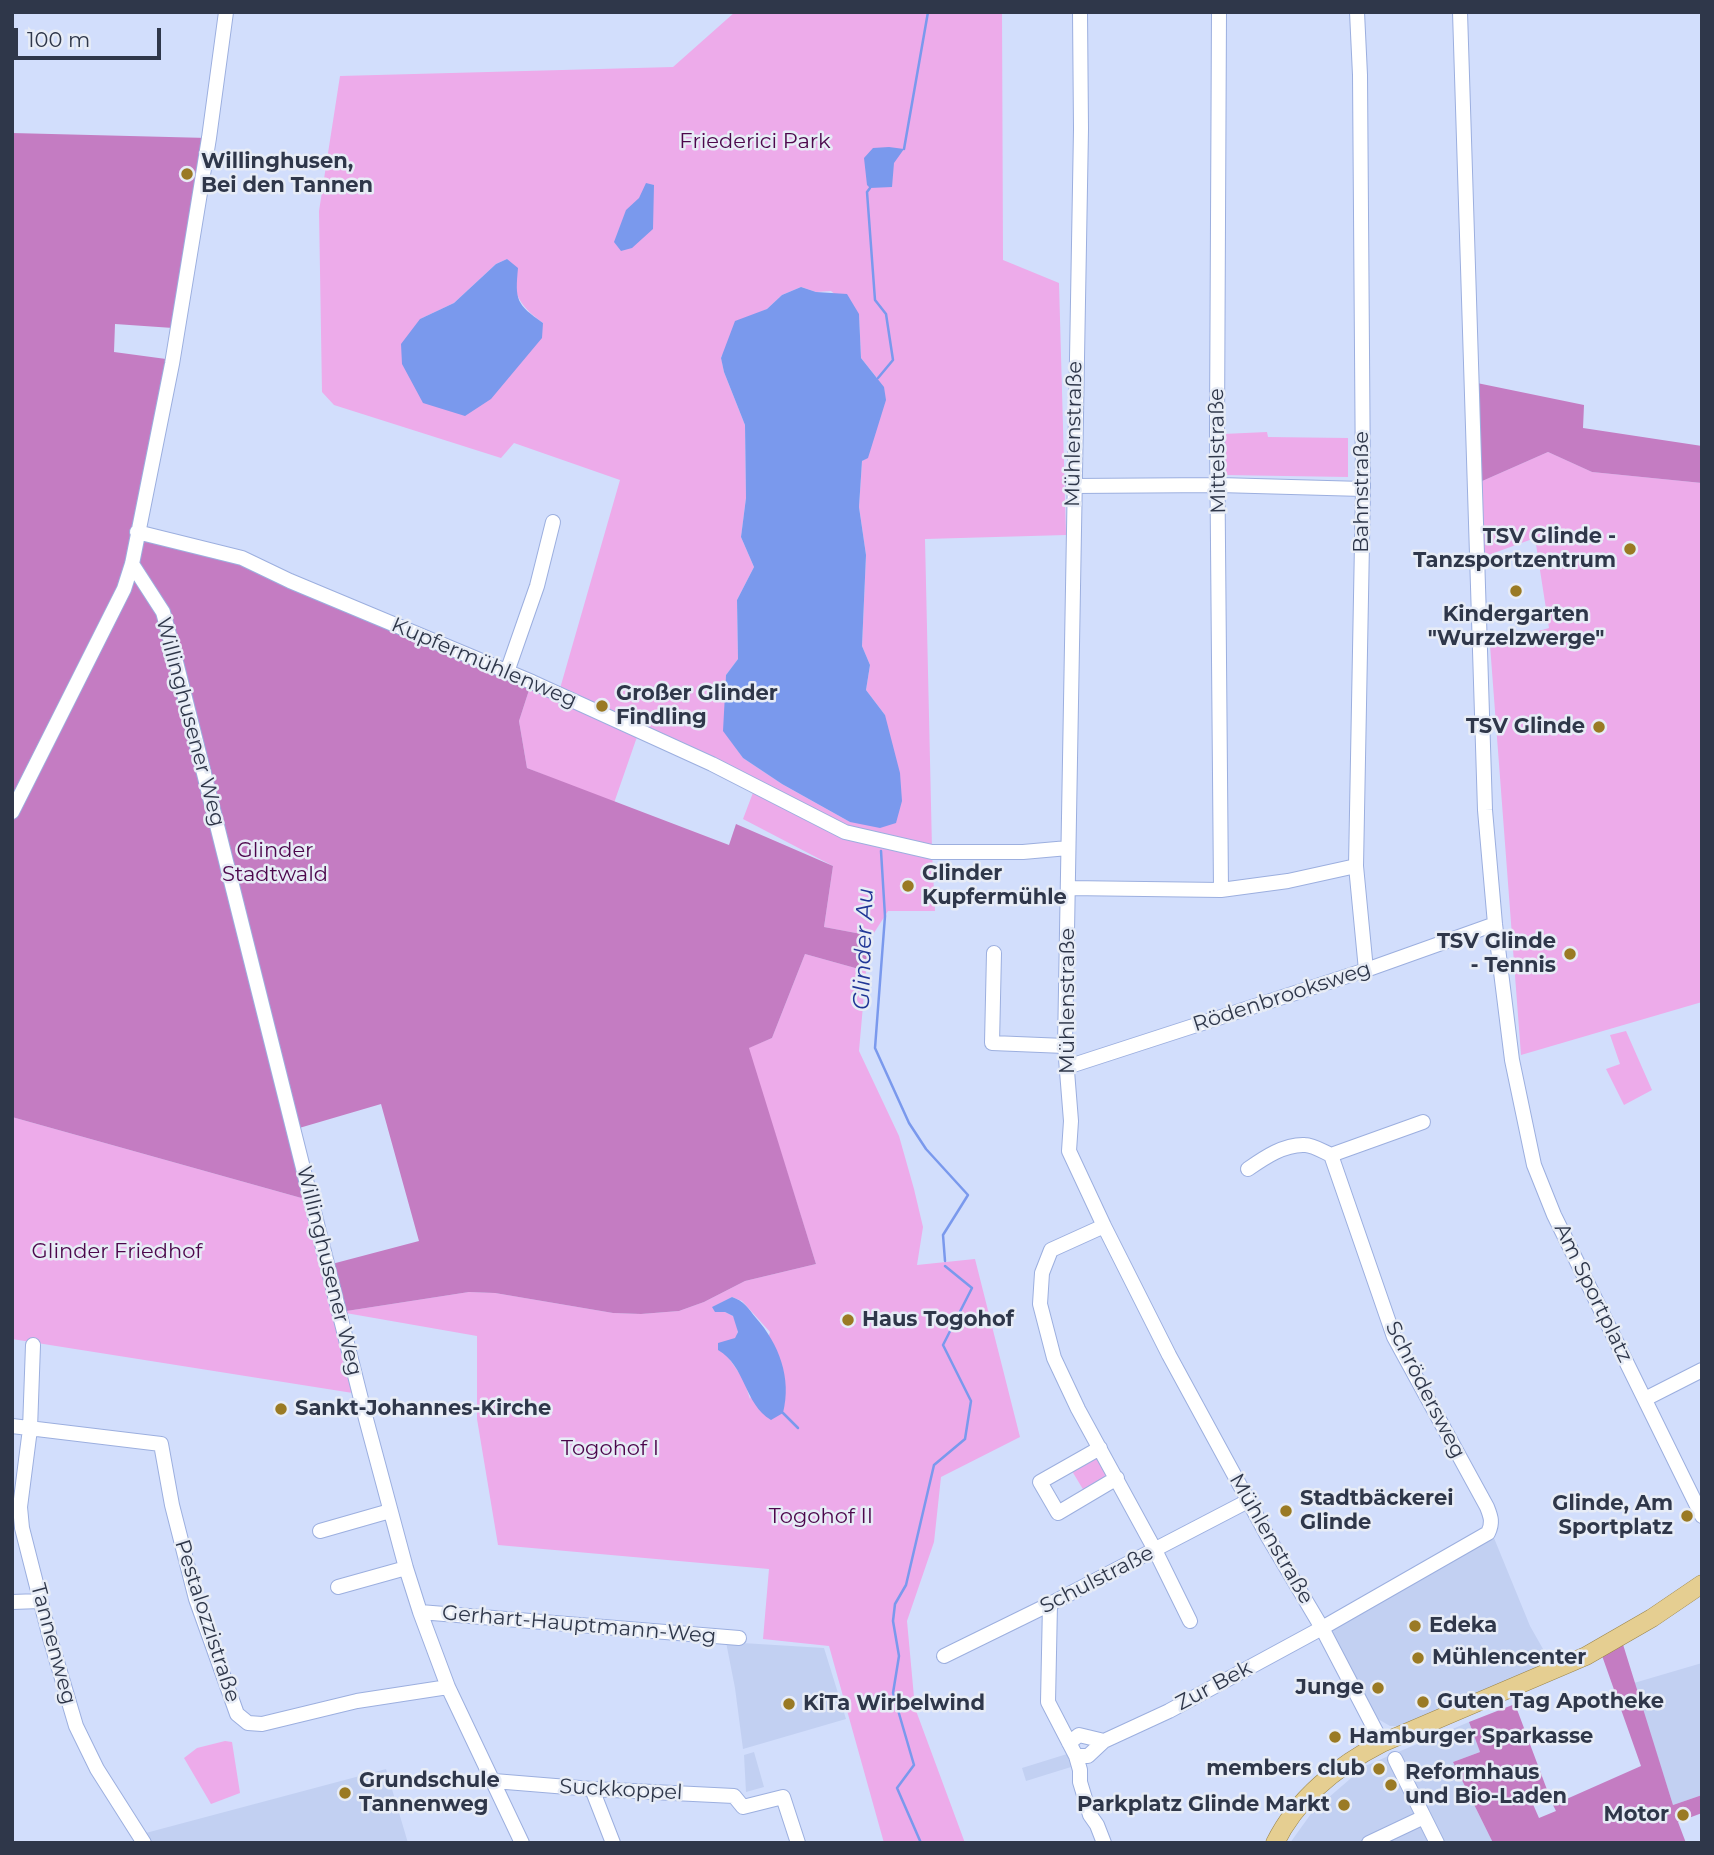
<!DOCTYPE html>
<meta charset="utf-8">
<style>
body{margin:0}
#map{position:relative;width:1714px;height:1855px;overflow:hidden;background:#d2defc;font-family:Montserrat,sans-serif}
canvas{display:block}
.frame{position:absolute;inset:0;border:14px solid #2f374a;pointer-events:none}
.scale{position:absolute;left:14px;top:28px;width:147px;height:32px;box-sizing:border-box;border:4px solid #2f374a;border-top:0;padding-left:9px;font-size:21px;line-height:24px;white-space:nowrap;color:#2f374a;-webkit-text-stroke:5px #e7ecf6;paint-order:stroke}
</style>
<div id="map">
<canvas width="1714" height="1855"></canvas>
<div class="frame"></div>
<div class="scale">100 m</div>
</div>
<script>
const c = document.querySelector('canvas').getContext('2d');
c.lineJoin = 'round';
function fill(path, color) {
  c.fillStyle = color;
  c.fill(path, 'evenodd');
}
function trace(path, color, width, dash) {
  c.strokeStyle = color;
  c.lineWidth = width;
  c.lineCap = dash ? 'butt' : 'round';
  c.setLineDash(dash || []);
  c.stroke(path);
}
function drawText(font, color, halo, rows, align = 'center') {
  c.font = font + ' Montserrat,sans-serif';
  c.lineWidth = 5;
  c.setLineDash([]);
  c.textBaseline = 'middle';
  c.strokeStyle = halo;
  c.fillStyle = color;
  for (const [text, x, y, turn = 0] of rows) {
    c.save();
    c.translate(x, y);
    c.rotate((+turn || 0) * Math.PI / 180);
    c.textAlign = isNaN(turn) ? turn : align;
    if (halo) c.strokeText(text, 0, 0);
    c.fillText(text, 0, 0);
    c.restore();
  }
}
fill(new Path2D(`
 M1494,1538L1530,1626L1551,1663L1400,1726H1390L1378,1719L1330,1629Z
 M726,1642L824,1648L846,1719L743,1749L735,1688Z
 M1702,1663V1795L1673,1805L1634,1683Z
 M1469,1722L1480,1752L1453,1762L1493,1843H1290L1313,1811L1365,1766Z
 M754,1752L764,1787L746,1792L744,1755Z
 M1067,1754L1071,1767L1026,1781L1022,1768Z
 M386,1769L408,1843H146L142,1834Z`), '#c2d0f2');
fill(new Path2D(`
 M735,12H1002L1003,260L1059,283L1066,535L925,539L932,849L846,830L559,692L620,480L514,443L501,458L334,405L322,392L319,211L340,76L673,67ZM507,259C515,291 515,303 543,323L420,319L454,303L496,264ZM801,287L816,292L831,291L859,315L861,358L877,378L868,457L862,461L859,507L866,555L862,646L870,665L866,690L885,715L850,822L782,784L743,758L724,731L726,675L738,659L737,600L754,567L741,537L746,498L745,425L724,372L721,357L752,316L767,309L782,295Z
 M1267,432L1268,437L1348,438V477L1223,475V434Z
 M1548,452L1592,472L1702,483V1002L1521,1055L1490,645L1549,628L1535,538L1483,557L1480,482Z
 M530,687L638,734L614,803L527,768L519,721Z
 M754,790L846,832L932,852L935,911H888L872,936L824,927L833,866L743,819Z
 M805,954L866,971L859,1051L899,1136L914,1189L923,1227L917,1265L975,1259L1020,1437L941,1477L934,1542L907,1621L915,1708L965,1843H884L829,1646L763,1639L769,1569L498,1545L477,1419V1336L340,1312L469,1292L495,1293L613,1313L641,1314L679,1311L704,1302L745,1281L816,1264L748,1048L772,1038ZM732,1297L742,1301L770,1332L750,1399L744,1380L726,1354L728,1341L736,1338C740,1330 737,1324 733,1316L725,1312H716L713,1307Z
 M1626,1031L1652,1090L1624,1105L1606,1069L1620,1064L1610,1035Z
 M12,1117L305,1199L359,1394L12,1339Z
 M1100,1448L1117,1478L1087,1496L1069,1466Z
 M225,1741L232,1742L240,1793L211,1804L184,1758L197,1748Z`), '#edabea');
fill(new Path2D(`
 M12,133L208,138L173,328L115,324L114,352L166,359L141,537L241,565L530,687L519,721L527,768L729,845L736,824L833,866L824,927L872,936L866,971L805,954L772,1038L749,1048L816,1264L745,1281L704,1302L679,1311L641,1314L613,1313L495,1293L469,1292L340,1312L328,1265L419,1241L381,1104L289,1131L305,1199L12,1117Z
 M1477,383L1584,405L1583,428L1702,446V483L1592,472L1548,452L1480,482Z
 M1621,1638L1673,1805L1702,1795V1813L1678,1822L1686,1843H1493L1453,1762L1480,1752L1469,1722L1515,1704L1549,1795L1532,1802L1539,1818L1556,1811L1553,1805L1641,1766L1600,1650Z`), '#c47cc2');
fill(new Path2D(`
 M889,147L904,149L894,163L892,187L870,188L867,185L864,158L873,148Z
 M646,183L654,185L653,229L632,248L621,251L614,242L626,210L639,198Z
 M507,259L518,268C515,300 516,304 543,323L542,338L491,399L465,416L423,403L402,364L401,344L420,319L454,303L496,264Z
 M801,287L816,292L847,294L859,314L861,358L884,387L886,400L868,458L862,461L859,507L866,555L862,646L870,665L866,690L885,715L900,773L902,801L896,823L880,828L850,822L782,784L743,758L723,731L726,675L738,659L737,600L754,567L741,537L746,498L745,425L724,372L721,358L735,321L767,309L782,295Z
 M732,1297C744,1301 748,1308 756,1318C779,1344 792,1378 783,1413L771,1420C744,1404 746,1366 718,1350V1343L735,1338L738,1332L733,1316L725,1312H715L712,1307Z`), '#7a99ed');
trace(new Path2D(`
 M904,149L928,12
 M870,188L867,192L875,300L886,314L893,360L878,378
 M881,851L885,916L875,1048L909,1123L926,1149L968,1195L943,1235L945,1261
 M783,1413L798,1428
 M921,1843L897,1788L914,1765L893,1693L899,1656L893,1621L895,1604L906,1585L934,1465L965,1439L971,1401L943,1345L972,1288L945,1266`), '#7a99ed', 2.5);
const minor = new Path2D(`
 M1080,12L1081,129L1065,1046L1071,1121L1069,1151L1104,1226L1169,1355L1268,1537L1322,1628L1382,1743
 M1219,12L1217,429L1221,890
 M1357,12L1360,75L1363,489L1356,866L1366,970
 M1460,12L1485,810L1495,924L1512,1060L1534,1165L1554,1215L1702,1516
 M1073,486L1219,485L1363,489
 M137,532L242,558L290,581L532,682L712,764L845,832L932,852H1023L1068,848
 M132,564L163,612L170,638L366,1419L406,1568L420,1612L448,1687L522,1843
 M507,672L537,586L553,522
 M12,812L124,589L132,564L172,364L209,138L226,12
 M1068,888L1221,890L1288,881L1356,866
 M994,953L992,1043L1065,1046
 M1067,1067L1366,970L1495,924
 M1248,1169C1264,1158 1284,1144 1305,1145C1313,1145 1324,1152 1331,1155
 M1104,1226L1051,1250L1042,1273L1040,1304L1054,1358L1078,1409L1155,1550L1190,1621
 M33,1345L30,1429L20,1507L22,1528L50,1638L76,1726L97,1769L144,1843
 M1645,1399L1702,1370
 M12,1426L161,1444L172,1505L196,1599L237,1714L248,1723L262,1724L357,1701L448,1687
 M1100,1448L1040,1482L1058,1513L1117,1478
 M320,1531L390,1511
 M338,1587L406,1568
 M12,1602L40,1601
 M1050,1604L1048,1702L1076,1756L1080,1770V1782L1090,1815L1097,1825L1104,1843
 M420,1612L739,1638
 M944,1656L1050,1604L1248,1501
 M1069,1743L1079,1735L1104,1741L1169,1711L1322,1628L1488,1533C1493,1523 1491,1517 1487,1507L1394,1337L1331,1155L1423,1122
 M1076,1756H1088L1104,1741
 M1395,1759L1437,1843
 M494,1781L592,1789L734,1796L743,1807L783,1797L798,1843
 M592,1789L613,1843
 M1369,1843L1424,1817`);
const major = new Path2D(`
 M1275,1843C1297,1798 1339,1765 1382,1743L1586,1656L1652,1618L1702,1584`);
trace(minor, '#9cafdf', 16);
trace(major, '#9a8449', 19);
trace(minor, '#fff', 14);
trace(major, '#e5ce91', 18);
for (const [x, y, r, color] of [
 [187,174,7,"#9a7a24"],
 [1630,549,7,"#9a7a24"],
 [1516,591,7,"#9a7a24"],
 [602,706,7,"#9a7a24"],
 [1599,727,7,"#9a7a24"],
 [908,886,7,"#9a7a24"],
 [1570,954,7,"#9a7a24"],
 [848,1320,7,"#9a7a24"],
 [281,1409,7,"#9a7a24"],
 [1286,1511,7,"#9a7a24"],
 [1687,1516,7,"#9a7a24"],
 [1415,1626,7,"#9a7a24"],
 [1418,1658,7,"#9a7a24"],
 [1378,1688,7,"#9a7a24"],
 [1423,1702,7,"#9a7a24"],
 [789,1704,7,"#9a7a24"],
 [1335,1737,7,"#9a7a24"],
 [1379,1769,7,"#9a7a24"],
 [1391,1785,7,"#9a7a24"],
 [345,1793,7,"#9a7a24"],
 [1344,1805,7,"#9a7a24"],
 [1683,1815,7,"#9a7a24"]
]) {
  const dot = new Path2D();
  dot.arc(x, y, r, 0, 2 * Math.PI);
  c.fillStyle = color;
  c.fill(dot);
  trace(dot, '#e7ecf6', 2.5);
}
drawText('21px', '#4c074c', '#e7ecf6', [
 ["Friederici Park",755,142],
 ["Glinder",275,851],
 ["Stadtwald",275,875],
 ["Glinder Friedhof",117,1252],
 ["Togohof I",610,1449],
 ["Togohof II",821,1517]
]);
drawText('bold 21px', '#2f374a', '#e7ecf6', [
 ["Willinghusen,",201,162],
 ["Bei den Tannen",201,186],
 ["TSV Glinde -",1616,537,"right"],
 ["Tanzsportzentrum",1616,561,"right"],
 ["Kindergarten",1516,615,"center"],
 ["\"Wurzelzwerge\"",1516,639,"center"],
 ["Großer Glinder",616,694],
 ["Findling",616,718],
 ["TSV Glinde",1585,727,"right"],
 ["Glinder",922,874],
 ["Kupfermühle",922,898],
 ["TSV Glinde",1556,942,"right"],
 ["- Tennis",1556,966,"right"],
 ["Haus Togohof",862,1320],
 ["Sankt-Johannes-Kirche",295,1409],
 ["Stadtbäckerei",1300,1499],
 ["Glinde",1300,1523],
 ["Glinde, Am",1673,1504,"right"],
 ["Sportplatz",1673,1528,"right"],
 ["Edeka",1429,1626],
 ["Mühlencenter",1432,1658],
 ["Junge",1364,1688,"right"],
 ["Guten Tag Apotheke",1437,1702],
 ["KiTa Wirbelwind",803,1704],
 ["Hamburger Sparkasse",1349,1737],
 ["members club",1365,1769,"right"],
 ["Reformhaus",1405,1773],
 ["und Bio-Laden",1405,1797],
 ["Grundschule",359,1781],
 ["Tannenweg",359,1805],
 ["Parkplatz Glinde Markt",1330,1805,"right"],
 ["Motor",1669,1815,"right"]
], 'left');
drawText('21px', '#2f374a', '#e7ecf6', [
 ["Mühlenstraße",1074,434,-89],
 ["Mittelstraße",1218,451,-91],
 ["Bahnstraße",1362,492,-90],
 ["Kupfermühlenweg",484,663,23],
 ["Willinghusener Weg",190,722,75],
 ["Rödenbrooksweg",1282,997,-18],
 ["Mühlenstraße",1068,1001,-90],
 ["Willinghusener Weg",329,1271,76],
 ["Am Sportplatz",1593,1293,64],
 ["Schrödersweg",1425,1390,63],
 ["Mühlenstraße",1271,1539,60],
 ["Schulstraße",1097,1580,-27],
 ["Pestalozzistraße",207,1621,72],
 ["Gerhart-Hauptmann-Weg",579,1625,5],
 ["Tannenweg",53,1644,75],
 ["Zur Bek",1214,1686,-28],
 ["Suckkoppel",621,1790,3]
]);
drawText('italic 23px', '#203696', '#e7ecf6', [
 ["Glinder Au",864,949,-88]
]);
</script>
